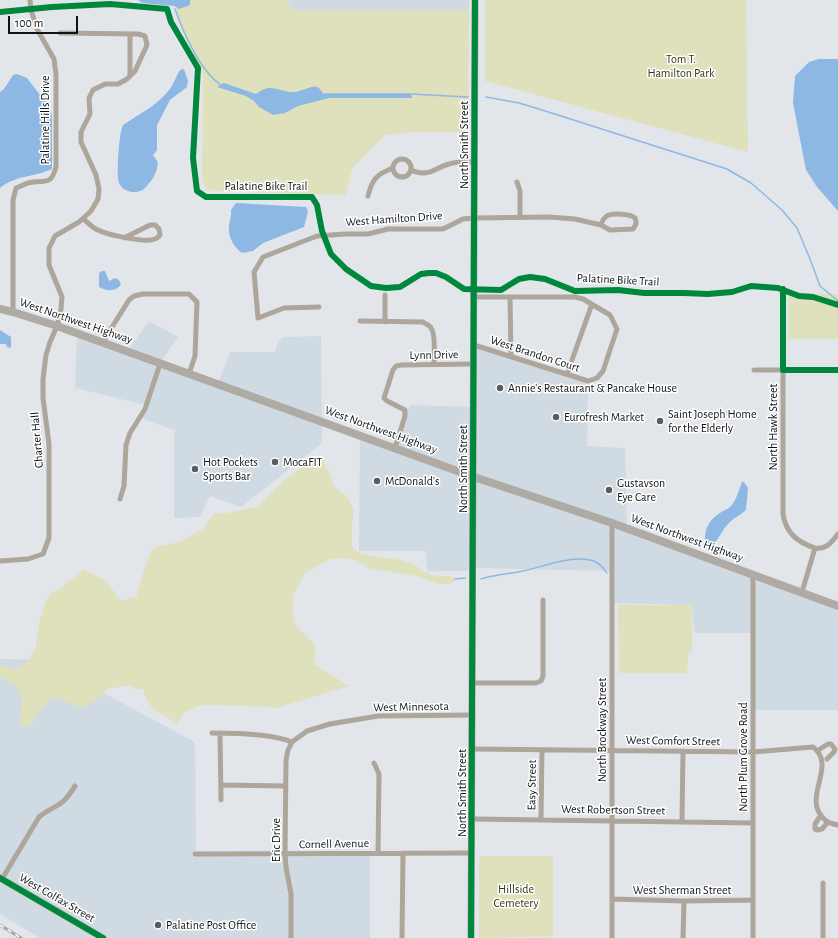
<!DOCTYPE html>
<style>
body{margin:0}
#map{position:relative;width:838px;height:938px;overflow:hidden;background:#e2e6ea;font-family:"Alegreya Sans",sans-serif}
canvas{display:block}
.scale{position:absolute;left:8px;top:16px;width:70px;height:18px;box-sizing:border-box;border:2px solid #101315;border-top:0;padding-left:5px;font-size:12px;line-height:14px;white-space:nowrap;color:#101315;-webkit-text-stroke:3px #fff;paint-order:stroke}
</style>
<div id="map">
<canvas width="838" height="938"></canvas>
<div class="scale">100 m</div>
</div>
<script>
const c = document.querySelector('canvas').getContext('2d');
c.lineJoin = 'round';
function fill(path, color) {
  c.fillStyle = color;
  c.fill(path, 'evenodd');
}
function trace(path, color, width, dash) {
  c.strokeStyle = color;
  c.lineWidth = width;
  c.lineCap = dash ? 'butt' : 'round';
  c.setLineDash(dash || []);
  c.stroke(path);
}
function drawText(font, color, halo, rows, align = 'center') {
  c.font = font + ' "Alegreya Sans",sans-serif';
  c.lineWidth = 3;
  c.setLineDash([]);
  c.textBaseline = 'middle';
  c.strokeStyle = halo;
  c.fillStyle = color;
  for (const [text, x, y, turn = 0] of rows) {
    c.save();
    c.translate(x, y);
    c.rotate((+turn || 0) * Math.PI / 180);
    c.textAlign = isNaN(turn) ? turn : align;
    if (halo) c.strokeText(text, 0, 0);
    c.fillText(text, 0, 0);
    c.restore();
  }
}
fill(new Path2D(`
 M286,0H469V10H292Z
 M149,321L178,337L160,363L218,384L230,352H275L278,342L284,337L321,336L322,443L241,507L210,496L200,517L174,518V435L175,430L140,418L146,405L75,388L77,334L127,352Z
 M474,345L588,381L587,446L625,448L627,528L838,606V710H753V633H694L692,605L612,603V571L474,568L465,571H427L426,551H359L360,435L395,448L410,405L474,407Z
 M0,659L42,660L195,742L196,854L370,853V938H40L0,914Z`), '#d0dae2');
fill(new Path2D(`
 M188,0H286L292,10H469L468,132H414L385,135L352,169L346,195L220,191L207,189L202,181L203,75L180,24L175,9L181,6Z
 M485,0H746L748,152L485,81Z
 M789,294H838V339H788Z
 M312,460H323L330,474L334,486L349,499L354,511L352,524V544L355,551C372,559 392,556 410,563C418,565 423,573 431,575C439,577 450,574 455,579L454,582L450,584H440L416,576L368,568L356,560L345,558L331,559L305,573L294,593L292,609L296,626L316,646L314,664L349,686L276,708L251,706L201,705L184,712L177,725L166,716L154,710L146,699L143,689H134L131,685L108,689L95,701L83,708L52,697L37,714L31,726L21,727L20,716L23,698L15,685L0,677V665L15,669L28,662L36,646L39,624L45,603L51,593L58,590L84,569L106,581L121,601L136,597L148,558L153,548L179,542L203,529L214,513H227L257,507L284,480Z
 M692,605V652L688,653L687,673H619L618,605Z
 M479,856H553V936L479,938Z`), '#dee1bb');
fill(new Path2D(`
 M138,0H190V5L179,9L174,6L142,3Z
 M819,59H838V211L817,187L806,170L793,103L795,76L809,62Z
 M184,69L188,81L187,87L170,100L157,125V150L153,155L158,162C157,166 157,171 155,174C153,179 148,185 144,189C136,195 123,192 119,183C116,176 119,132 123,125C139,114 158,105 169,90C174,84 176,76 180,70Z
 M17,74L27,78L44,100L49,106L52,115V169C33,178 18,174 0,188V92L4,89L13,75Z
 M224,83L256,94C272,81 278,93 296,92C301,91 314,85 317,87C320,88 322,92 324,94H411L412,98H329L298,106L285,113L273,115L259,107L254,101L246,96L217,87Z
 M236,203L306,207L308,211L304,227L263,243L253,251L242,253C235,248 230,240 229,232C228,224 232,217 231,210Z
 M102,271H105L109,281L115,278L119,280L121,285C115,292 106,291 99,287V273Z
 M0,330L11,337V348L7,347L6,344H0Z
 M742,482H744L748,488L746,510C741,515 733,518 728,524C722,530 719,539 713,545L705,542C704,527 710,519 723,511C725,510 727,509 729,508C736,502 739,490 742,482Z`), '#8db8e4');
trace(new Path2D(`
 M175,9C183,32 200,71 221,85
 M324,94H411L468,97
 M486,97L519,103L539,109L727,169L751,183L782,210L797,228L810,259L820,286L838,301
 M455,579L465,578
 M481,579C493,575 506,574 518,572C541,568 571,554 594,561C600,563 603,568 607,573`), '#8db8e4', 1.5);
trace(new Path2D(`
 M130,34V76
 M393 168a9 9 0 1 1 18 0a9 9 0 1 1-18 0Z
 M411,170C429,178 434,168 449,164C458,161 466,162 475,162
 M517,182L520,191V217
 M368,196C372,179 377,174 393,168
 M83,219C88,222 92,228 98,230C107,235 146,243 155,239C158,238 158,237 160,235L159,229L155,225H150L124,238
 M783,289V514C786,533 797,542 815,548
 M510,297L511,356
 M319,307L284,308L258,318L254,272L263,257L317,236L345,234H368L388,229H443L463,219L475,218L549,217L575,219L601,225L610,230L633,229C636,225 637,223 635,218C631,214 615,213 609,215C605,216 602,221 601,225
 M13,312V200L16,188C20,187 24,184 28,183C44,179 51,187 56,167V74L54,59L37,29L31,10L30,0
 M360,321L423,322C425,324 430,325 431,328C436,334 434,356 434,364
 M385,322V295
 M102,343L129,300L134,296L143,294H189L197,302L195,356L189,374
 M474,345L588,381L597,378L603,371L617,329L610,315L583,299L575,297H474
 M754,370H838
 M567,374L592,304
 M395,448L405,416V410L387,401L384,398L393,370L396,366L401,365L474,364
 M120,499L124,486L126,445L130,433L145,409L160,364
 M0,561L28,559L43,554L49,538V444L43,398V379L46,355L50,342L57,326L61,309L62,297L49,265V248L55,236L79,222L91,211L98,199L99,189L96,175L81,142V132L90,114L89,98L93,90L105,84H118L127,79L135,71L147,45L145,36L138,34L60,33
 M802,592L815,548C826,550 832,542 838,534
 M473,683H536L541,681L543,676V600
 M212,733C234,733 273,734 292,742L307,731L330,724L378,716L473,715
 M220,733L221,800
 M473,749L753,752L813,747C838,766 801,797 824,819C828,823 832,824 838,825
 M820,749L828,744H831L835,749L834,752L827,759
 M374,763L379,774L378,853
 M221,785L286,786
 M821,815L815,824V829L817,830L822,829L828,822
 M473,819L753,823
 M541,820L542,750
 M682,821L683,751
 M195,854L472,853
 M2,879L39,817C46,811 54,808 61,803C67,799 71,792 75,786
 M823,883V938
 M612,899L684,901L753,900
 M291,938V894L286,867L285,854L286,760L288,750L292,742
 M402,938L403,853
 M612,938V523
 M683,938L684,901
 M753,938V575`), '#aea59b', 5);
trace(new Path2D(`
 M0,878L103,938
 M471,938L475,0`), '#b3aca3', 7);
trace(new Path2D(`
 M0,309L13,312L57,326L474,477L612,523L838,606`), '#afaaa3', 8);
const rail = new Path2D(`
 M0,925L21,938`);
trace(rail, '#a6a49f', 3);
trace(rail, '#fff', 1.5, [4.5]);
trace(new Path2D(`
 M0,12L52,7L110,4L167,9L171,22L198,68L193,158L197,191L206,197H312L317,205L322,231L331,254L346,269L371,286L386,288L400,287L421,274L429,273H436L446,277L464,289L501,290L519,279L530,277L545,279L575,291L618,290L644,293H684L708,294L732,292L751,286L778,288L799,296L813,297L838,305
 M783,289V370H838
 M0,878L103,938
 M471,938L475,0`), '#00873e', 6);
for (const [x, y, r, color] of [
 [500,388,4,"#5a5d60"],
 [556,417,4,"#5a5d60"],
 [660,421,4,"#5a5d60"],
 [275,462,4,"#5a5d60"],
 [195,469,4,"#5a5d60"],
 [377,481,4,"#5a5d60"],
 [609,490,4,"#5a5d60"],
 [158,925,4,"#5a5d60"]
]) {
  const dot = new Path2D();
  dot.arc(x, y, r, 0, 2 * Math.PI);
  c.fillStyle = color;
  c.fill(dot);
  trace(dot, '#fff', 1.5);
}
drawText('12px', '#353610', '#fff', [
 ["Tom T.",681,59],
 ["Hamilton Park",681,73],
 ["Hillside",516,889],
 ["Cemetery",516,903]
]);
drawText('12px', '#101315', '#fff', [
 ["Palatine Hills Drive",45,120,-90],
 ["North Smith Street",464,145,-90],
 ["Palatine Bike Trail",266,186],
 ["West Hamilton Drive",394,219,-4],
 ["Palatine Bike Trail",618,280,3],
 ["West Northwest Highway",76,321,19],
 ["West Brandon Court",535,354,18],
 ["Lynn Drive",434,355,-1],
 ["North Hawk Street",773,427,-90],
 ["West Northwest Highway",381,430,20],
 ["Charter Hall",37,440,-95],
 ["North Smith Street",463,469,-90],
 ["West Northwest Highway",687,538,20],
 ["West Minnesota",411,707,-1],
 ["North Brockway Street",602,730,-90],
 ["West Comfort Street",673,741,1],
 ["North Plum Grove Road",743,757,-90],
 ["Easy Street",532,785,-89],
 ["North Smith Street",462,793,-90],
 ["West Robertson Street",613,810,1],
 ["Eric Drive",276,840,-90],
 ["Cornell Avenue",334,844,-1],
 ["West Sherman Street",682,890],
 ["West Colfax Street",57,898,30]
]);
drawText('12px', '#101315', '#fff', [
 ["Annie's Restaurant & Pancake House",508,388],
 ["Saint Joseph Home",668,414],
 ["for the Elderly",668,428],
 ["Eurofresh Market",564,417],
 ["Hot Pockets",203,462],
 ["Sports Bar",203,476],
 ["MocaFIT",283,462],
 ["McDonald's",385,481],
 ["Gustavson",617,483],
 ["Eye Care",617,497],
 ["Palatine Post Office",166,925]
], 'left');
</script>
